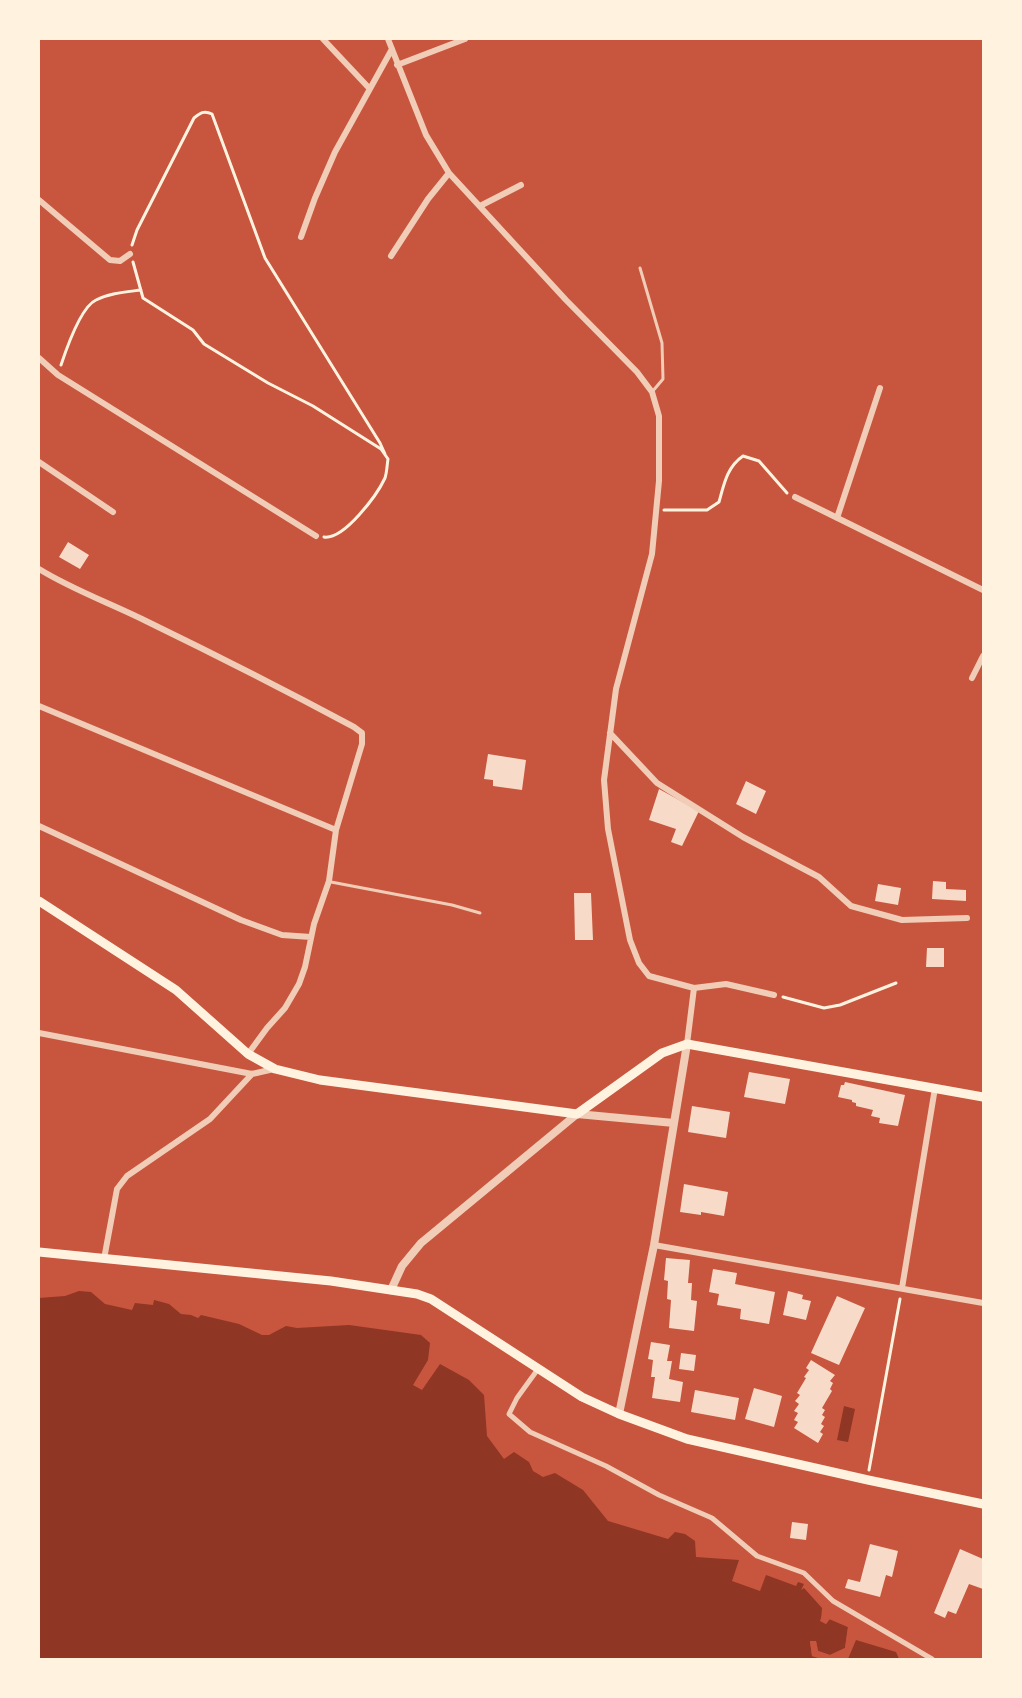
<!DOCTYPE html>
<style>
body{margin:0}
#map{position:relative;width:1022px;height:1698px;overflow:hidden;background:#c8553d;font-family:Barlow,sans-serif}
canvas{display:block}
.frame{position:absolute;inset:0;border:40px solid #fff3e0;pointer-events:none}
</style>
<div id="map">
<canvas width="1022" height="1698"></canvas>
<div class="frame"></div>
</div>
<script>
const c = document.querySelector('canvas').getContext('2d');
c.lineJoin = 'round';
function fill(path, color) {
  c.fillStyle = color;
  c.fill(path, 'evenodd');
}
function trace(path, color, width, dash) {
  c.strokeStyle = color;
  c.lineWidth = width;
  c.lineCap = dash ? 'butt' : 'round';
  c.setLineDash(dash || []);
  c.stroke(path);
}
fill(new Path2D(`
 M79,1291L91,1292L105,1304L132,1310L135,1303L153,1305L154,1300L169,1304L181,1314L191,1315L198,1318L201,1315L239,1324L262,1335H269L286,1326L297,1328L349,1325L421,1335L430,1343L428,1360L413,1385L422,1390L440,1364L469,1380L484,1395L487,1436L504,1459L514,1452L529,1462L533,1471L543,1477L555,1473L583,1490L608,1521L668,1539L675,1532L685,1534L695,1541L696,1557L739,1560L732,1581L760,1591L766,1575L796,1586L798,1582L804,1584L801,1590L804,1588L822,1608L821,1621L826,1624L829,1619L848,1627L845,1648L830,1655L818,1651L816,1641H810L812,1656L821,1659H39V1298L65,1296Z
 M844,1406L855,1409L848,1442L837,1440Z
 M856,1640L896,1652L899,1659H848Z`), '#8f3625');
fill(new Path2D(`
 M823,1612L825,1613V1620L830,1616L850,1624L851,1627L846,1651L830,1658L814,1652L824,1659L812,1656L810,1641H816L818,1651L830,1655L845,1648L848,1627L830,1619L826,1624L820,1621Z`), '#c8553d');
fill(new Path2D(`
 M68,542L89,555L80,569L59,557Z
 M488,754L526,760L522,790L493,786V780L484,779Z
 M746,781L766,791L756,814L736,804Z
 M659,789L699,811L682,846L671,842L676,829L649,820Z
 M933,881L946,882V889L966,890V901L932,899Z
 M878,884L901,888L898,905L875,901Z
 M574,893H591L593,940H575Z
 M927,948H944V967H926Z
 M749,1072L790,1079L785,1104L744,1097Z
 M845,1082L905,1095L898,1126L879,1123L880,1118L871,1116L873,1110L856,1106V1103L852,1102V1100L838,1097L841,1085H844Z
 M692,1106L730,1112L726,1138L688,1132Z
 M684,1184L728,1192L724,1216L701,1212V1215L680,1212Z
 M666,1258L690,1260L688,1283H692L691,1300L697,1301L694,1331L669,1328L671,1300L667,1299L668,1281L664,1280Z
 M713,1269L737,1273L735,1284L775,1292L769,1324L740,1319L741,1309L717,1305L719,1294L709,1292Z
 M788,1291L803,1295L802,1299L811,1301L806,1320L783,1315Z
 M837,1296L865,1308L839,1365L811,1353Z
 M651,1342L670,1345L667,1361H672L669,1379L683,1382L680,1402L652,1398L655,1377H651L653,1360L648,1359Z
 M681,1353L696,1355L694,1371L679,1369Z
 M811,1360L835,1375L830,1381L833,1383L830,1389L832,1391L822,1408L825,1410L822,1415L825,1417L821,1424L824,1426L820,1432L823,1434L818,1443L794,1428L798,1422L794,1420L798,1413L794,1411L799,1404L795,1401L800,1395L797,1393L806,1378L804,1377L809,1370L806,1368Z
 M754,1388L782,1396L774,1427L745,1419Z
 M695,1390L739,1398L735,1420L691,1412Z
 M792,1522L808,1524L806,1540L790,1538Z
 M870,1544L898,1551L892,1577L886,1575L880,1597L845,1588L848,1579L860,1582Z
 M960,1549L983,1559V1589L969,1584L956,1614L948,1611L945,1618L934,1613Z`), '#f7dbc8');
trace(new Path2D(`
 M132,245L137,230L194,118C200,113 204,110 212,114L265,258L380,443L385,454
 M133,262L143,298L193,330L204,344L268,383L313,406L381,449L388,459C387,465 387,472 385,478C377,495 344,540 324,537
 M61,365C66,350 81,307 96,300C110,293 126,292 141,290
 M664,510H707L719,502C724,484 727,467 743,456L759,461L787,493
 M783,997L824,1008L840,1005L896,983
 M869,1470L900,1299`), '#fff3e0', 3);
trace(new Path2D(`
 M640,268L662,343L663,379L652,392
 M331,882L452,905L480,913`), '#f1ccb7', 3);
trace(new Path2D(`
 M538,1369L517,1398L509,1414L530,1432L606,1466L659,1495L712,1518L757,1556L804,1573L833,1601L932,1659`), '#f1ccb7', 5);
trace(new Path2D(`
 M323,39L369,88
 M388,39L426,135L449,173L566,300L637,372L652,392L659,416V481L652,554L616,689L604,780L608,829L630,940L639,963L649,976L694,988L726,984L774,995
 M397,65L465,39
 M39,200L110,260L120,261L130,254
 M480,206L521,185
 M301,237L315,198L335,152L392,49
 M391,256L428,199L449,173
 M39,358L58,375L316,536
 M39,462L113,512
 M795,497L983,590
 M837,518L880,388
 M39,569C73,590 110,603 146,621C216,655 285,690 354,727L362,733V744L336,830L329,881L314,924L305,967L299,984L285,1008L267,1028L248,1054
 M972,678L983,656
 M39,706L336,830
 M610,733L657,783L743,837L819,877L851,906L902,920L967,918
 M39,826L241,920L282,935L311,937
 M39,1033L252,1074L274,1069
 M687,1044L694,988
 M654,1245L983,1303
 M104,1259L117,1189L127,1176L210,1119L252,1074
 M902,1288L935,1088`), '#f1ccb7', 6);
trace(new Path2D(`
 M391,1290L402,1266L421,1243L577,1114L674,1123
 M619,1414L654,1245L687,1044`), '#f1ccb7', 8);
trace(new Path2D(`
 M39,901L176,990L248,1054L275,1069L320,1080L577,1114L662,1053L687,1044L983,1097
 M39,1252L331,1281L417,1294L431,1299L582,1397L619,1414L687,1439L868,1480L983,1504`), '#fff3e0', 9);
</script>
